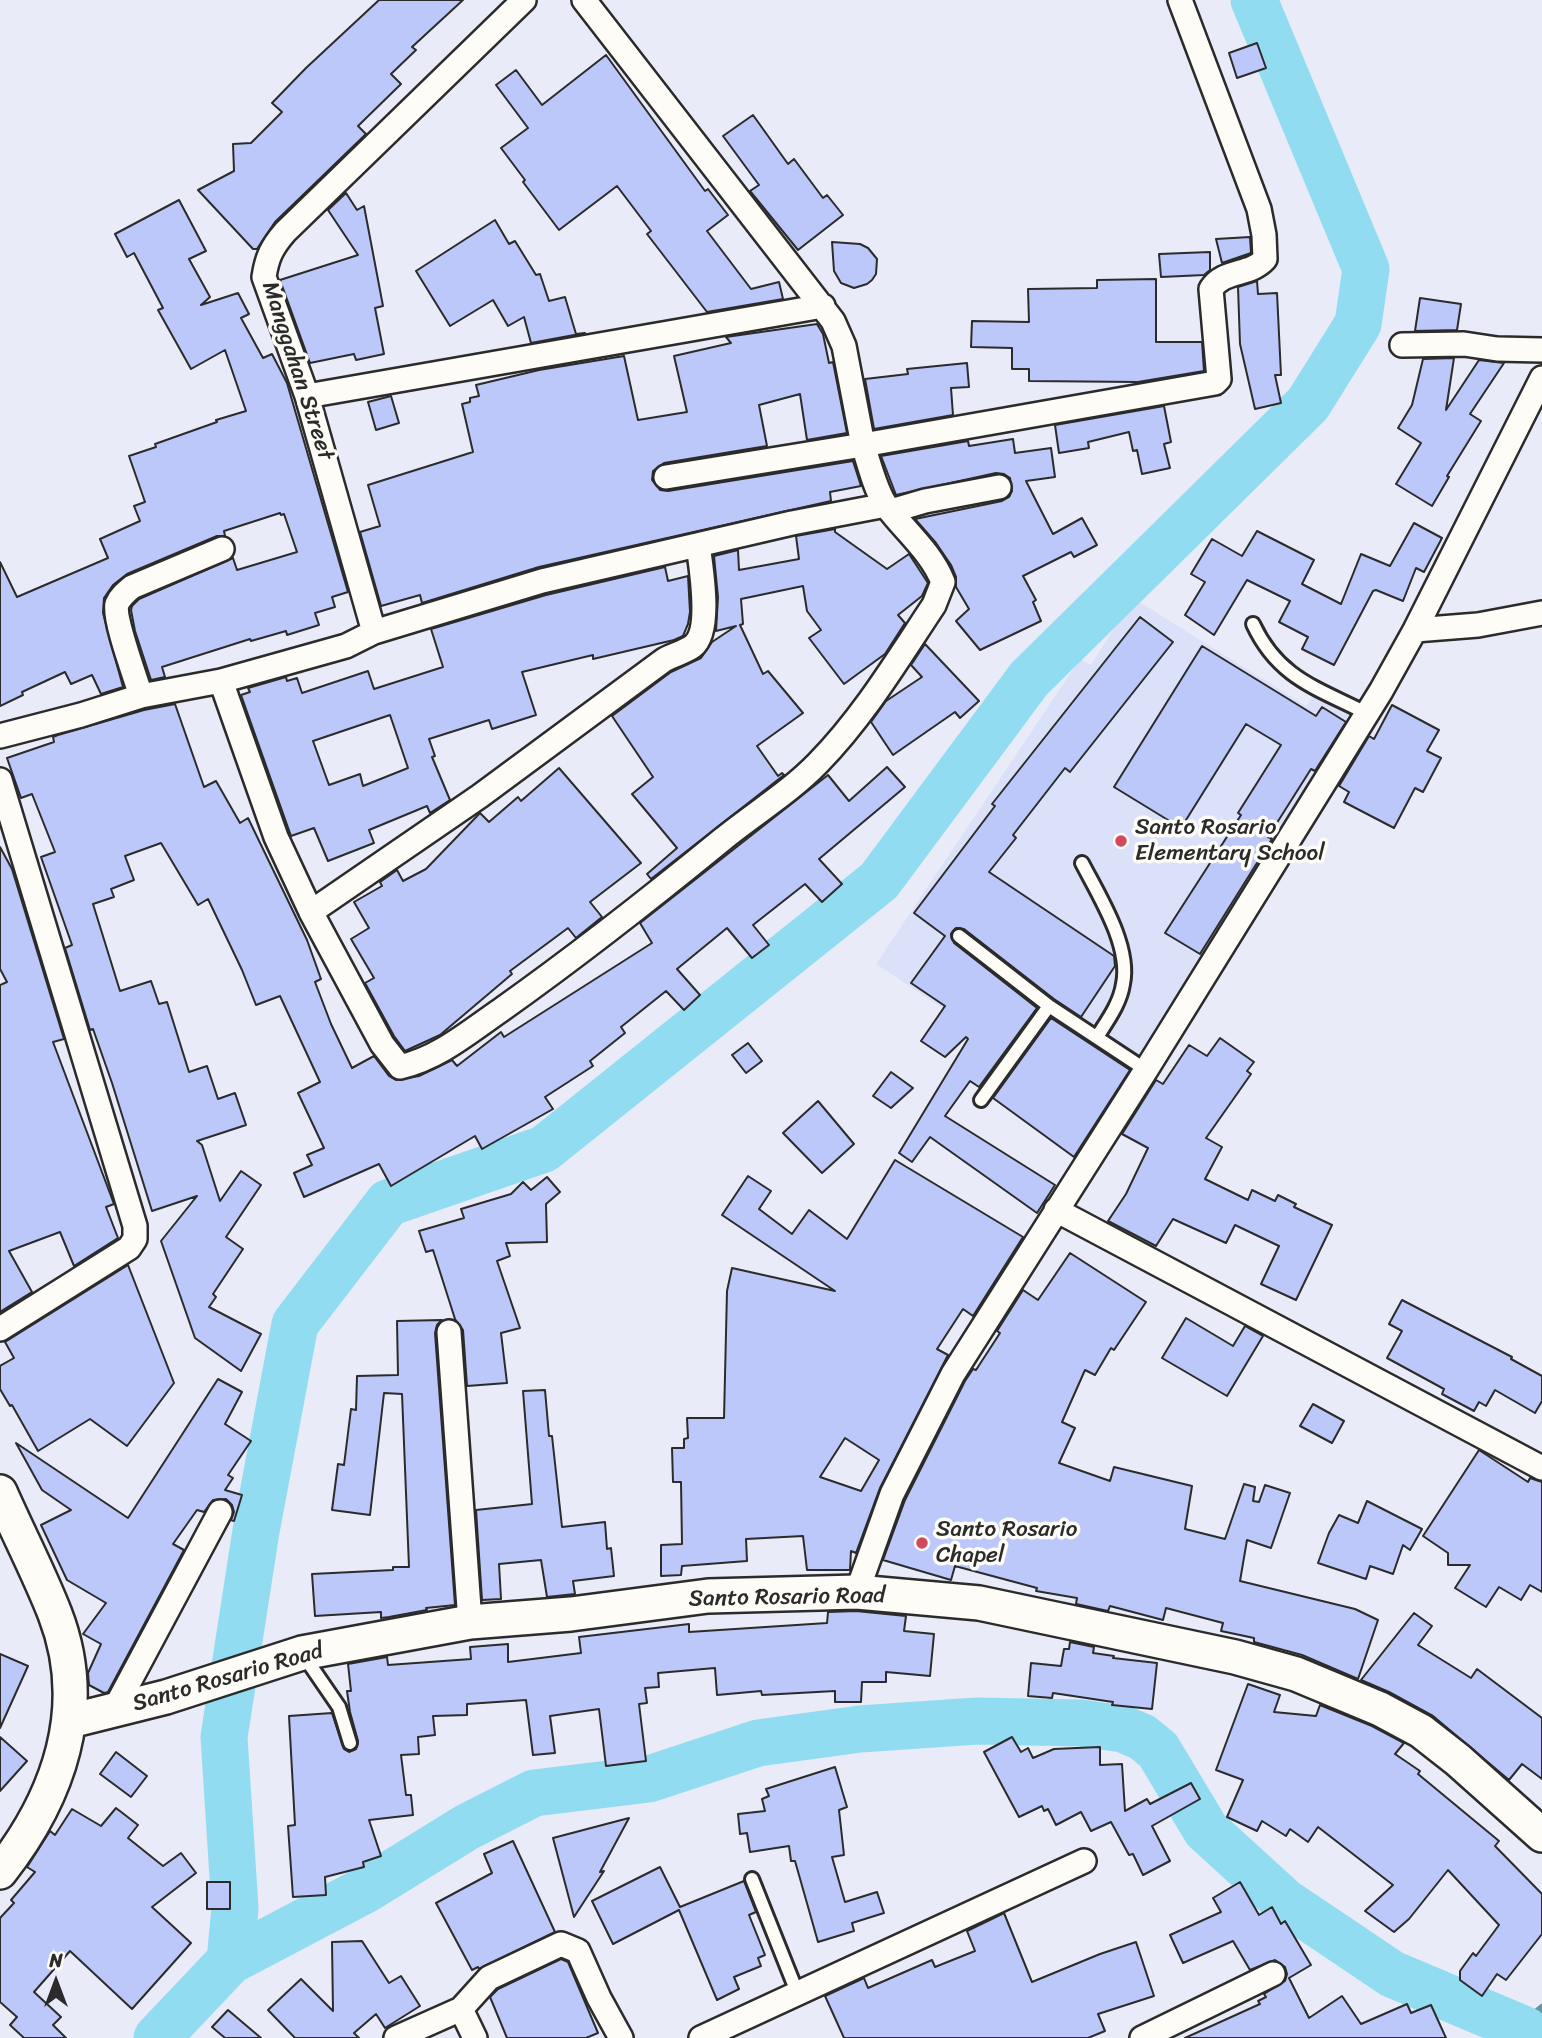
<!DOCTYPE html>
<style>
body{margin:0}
#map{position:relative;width:1542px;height:2038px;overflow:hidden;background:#e9ecf8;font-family:Sriracha,sans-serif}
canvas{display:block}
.north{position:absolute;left:21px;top:1947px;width:70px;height:70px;-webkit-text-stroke:5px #fdfcf7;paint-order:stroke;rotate:0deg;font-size:19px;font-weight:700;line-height:28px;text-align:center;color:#2b2b2b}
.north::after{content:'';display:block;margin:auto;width:24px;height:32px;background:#2b2b2b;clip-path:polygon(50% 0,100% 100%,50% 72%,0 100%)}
</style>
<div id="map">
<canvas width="1542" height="2038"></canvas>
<div class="north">N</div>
</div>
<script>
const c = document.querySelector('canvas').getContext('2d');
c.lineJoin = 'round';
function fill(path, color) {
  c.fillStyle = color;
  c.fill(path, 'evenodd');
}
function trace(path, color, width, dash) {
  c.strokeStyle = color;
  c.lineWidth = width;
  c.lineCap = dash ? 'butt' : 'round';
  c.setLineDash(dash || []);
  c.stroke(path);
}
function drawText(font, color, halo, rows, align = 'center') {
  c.font = font + ' Sriracha,sans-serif';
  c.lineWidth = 7;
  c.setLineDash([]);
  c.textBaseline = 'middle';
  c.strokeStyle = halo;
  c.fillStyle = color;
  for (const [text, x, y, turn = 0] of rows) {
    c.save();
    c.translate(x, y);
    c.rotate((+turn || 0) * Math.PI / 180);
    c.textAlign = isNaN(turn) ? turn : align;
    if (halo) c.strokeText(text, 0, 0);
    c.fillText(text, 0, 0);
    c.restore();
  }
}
fill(new Path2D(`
 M1133,598L1306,706L1317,690L1360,717L1144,1066L1047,1009L1015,1056L876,964L1080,659L1091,665Z`), '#dbe1f8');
trace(new Path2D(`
 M1525,2030L1521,2025L1542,2008`), '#6895a2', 8);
trace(new Path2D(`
 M230,1961L235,1908L224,1737L256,1531L295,1324L388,1203L544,1149L879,881L1029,679L1308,404L1358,324L1366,269L1254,0
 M157,2038L230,1961L365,1890L467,1827L534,1793L649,1779L758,1743L860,1729L977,1721L1081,1723L1123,1729L1142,1737L1158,1750L1206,1830L1285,1902L1392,1974L1525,2030L1530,2038`), '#91dcf1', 47);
const building = new Path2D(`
 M379,0H463L412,47L416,50L391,74L401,84L358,126L366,134L275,222L257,249H253L198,190L234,171L233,144L251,143L282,112L272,103L306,68Z
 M1257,43L1266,68L1237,78L1229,53Z
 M606,55L705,191L708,189L728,215L707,231L751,289L779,282L783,299L707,312L647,234L651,231L617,186L559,230L523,182L525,180L501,148L528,128L496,85L516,70L542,105Z
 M753,115L788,164L794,159L823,198L827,195L843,215L798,250L750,191L759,185L723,136Z
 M346,193L357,210L364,206L383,306L375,308L384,354L356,360L354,354L310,363L280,280L358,255L328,210Z
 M179,200L206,251L189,259L210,297L201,305L238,293L249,314L241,318L263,358L272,354L287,383L348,592L332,597L335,607L315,613L319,625L287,635L286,631L251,641L250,639L162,667L165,677L151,680L135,631L131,610L132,606L139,599L233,558L237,570L297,552L284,514L281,515L280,513L224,531L225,536H217L127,574L113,585L104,598L103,613L123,687L101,694L92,675L71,684L65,672L22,692L23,695L0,706V562L17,597L108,558L100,539L140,521L134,506L145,502L129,456L156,447L155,444L217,422L216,420L246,411L225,350L191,369L158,310L163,308L134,253L127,257L115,234Z
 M495,220L509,244L515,241L536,275L540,274L549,301L565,297L576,334L585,333L531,343L524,317L508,326L493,300L450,326L416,271Z
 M1250,237L1251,253L1222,263L1216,239Z
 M832,242L860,244L868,248L877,259L876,274L872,280L867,284L854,288L841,283L834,271Z
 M1210,252V270L1204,275L1161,277L1159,254Z
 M1156,279V342H1202L1204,371L1138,382L1029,381V369H1012V348L971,347L972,321L1029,322L1028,289L1097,288V280Z
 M1257,281L1258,294L1277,293L1281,375H1275L1281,403L1255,409L1240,344L1238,287Z
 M1420,298L1461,304L1457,330L1415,331Z
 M817,324L823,334L829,363L833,362L847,433L807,440L800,394L759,405L767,446L664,463L653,471L652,480L660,490L668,491L853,461L861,486L830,492L831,501L539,567L422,603L420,595L381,606L360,532L380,526L368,485L473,452L462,404L470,402V398L479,396L476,385L539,370L624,356L638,420L687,412L674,356L731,343L726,337Z
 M1454,358L1446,410L1479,360L1504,363L1470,414L1481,421L1447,476L1449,477L1432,506L1396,484L1421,443L1398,428L1412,405L1423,359Z
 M967,363L969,387L951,388L953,415L874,429L865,379L908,374L907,369Z
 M391,396L399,423L376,430L368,402Z
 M1164,406L1171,442L1164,444L1170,468L1142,474L1137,450L1133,451L1129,432L1088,442L1089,448L1059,453L1055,425Z
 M1013,439L1015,453L1051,448L1055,477L1026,481L1053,534L1082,518L1097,545L1074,557L1071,552L1023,576L1036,600L1033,602L1041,621L980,650L956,621L969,609L956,587V577L951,565L936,543L915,519L1002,501L1009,497L1012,491L1010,478L1004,474L996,473L896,495L881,456L968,441L969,446Z
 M1414,523L1442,538L1424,572L1416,568L1403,601L1376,590L1373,591L1334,665L1302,649L1308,637L1279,622L1290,601L1247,580L1214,635L1185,615L1205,582L1191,574L1212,539L1242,556L1257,531L1314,560L1302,584L1341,604L1361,554L1390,566Z
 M835,529V532L887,569L909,554L928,583L922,596L898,615L905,623L885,654L844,684L809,638L821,630L807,611L803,586L741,599L743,624L740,625L763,674L768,671L803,713L757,746L778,776L782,773L784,775L651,879L647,874L677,848L632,794L653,777L612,716L671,672L701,658L712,642L736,626L716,631L718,597L714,556L738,550L739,570L799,559L796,536Z
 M665,567L668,581L688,576L690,612L688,624L683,636L674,640L593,659V655L522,672L536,715L492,729L489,720L429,739L435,756L432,757L450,800L430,813L427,806L369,830L374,843L328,861L314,828L291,836L241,695L250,692L248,688L286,677L287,681L297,678L302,693L368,671L374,689L443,667L431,629L546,595ZM390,715L408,768L363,786L360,774L329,785L313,741Z
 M1140,617L1173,642L1070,772L1065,768L1013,835L1016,838L989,872L1114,956L1115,966L1081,1017L1054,999L964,929L956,928L951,934L954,943L1037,1008L979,1087L970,1081L945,1116L1055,1185L1037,1213L930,1137L912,1162L899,1153L968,1039L966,1037L945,1057L921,1041L945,1006L911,983L945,936L914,913L995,806L992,804Z
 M925,644L979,701L960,718L955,712L893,755L871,722L886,701L922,677L911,665Z
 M1202,646L1316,716L1322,707L1346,722L1315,771L1311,769L1268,837L1272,839L1200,954L1165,933L1241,815L1238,813L1281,745L1246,724L1181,828L1114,787Z
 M175,704L204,787L216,781L240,823L248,818L307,940L321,979L315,982L331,1024L352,1068L374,1056L389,1076L396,1080L419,1076L452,1060L457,1066L501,1032L504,1037L652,943L640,923L828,775L849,801L887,767L905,787L819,859L842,884L822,902L805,884L753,925L769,945L752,958L727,928L677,969L700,995L684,1010L666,991L621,1027L625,1033L590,1061L593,1066L545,1097L553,1109L482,1149L475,1136L391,1186L379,1164L304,1197L294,1173L312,1165L307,1155L324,1148L298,1093L320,1082L280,996L256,1005L242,970L208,899L198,905L161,843L125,856L134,880L111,889L114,897L93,904L120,991L151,981L159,1004L167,1002L189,1072L207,1066L218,1099L235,1093L246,1125L197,1141L202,1145L220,1201L241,1171L261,1185L226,1237L243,1249L213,1294L216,1297L209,1307L261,1334L241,1371L195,1338L161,1241L197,1196L152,1211L112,1083L93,1029L90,1030L65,948L72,945L41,857L55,852L32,794L21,798L7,758L54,742L53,737L58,735L144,710Z
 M1392,705L1439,730L1427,751L1441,758L1423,792L1415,788L1394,828L1344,802L1349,792L1339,786L1369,736L1374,739Z
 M559,768L641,863L590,902L602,917L576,938L568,928L510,971L512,974L440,1035L405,1051L394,1036L365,983L374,978L351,939L369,928L354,902L382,886L380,882L397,870L403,881L426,869L480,813L489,822L518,797L521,801Z
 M0,847L12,869L64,1039L53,1042L114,1204L106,1207L118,1238L74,1266L60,1232L9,1251L32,1292L0,1312V985L7,982L0,969Z
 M1051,1018L1130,1070L1074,1157L993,1098Z
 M1220,1038L1254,1062L1247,1071L1251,1074L1206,1138L1222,1147L1205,1179L1248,1200L1252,1190L1275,1201L1278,1195L1296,1204L1294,1207L1332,1225L1296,1300L1261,1284L1279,1246L1235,1225L1226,1243L1173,1219L1156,1246L1108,1221L1126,1194L1148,1148L1122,1134L1156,1080L1163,1084L1189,1045L1207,1056Z
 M748,1043L762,1061L746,1073L732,1055Z
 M891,1072L913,1088L891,1108L873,1096Z
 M818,1101L854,1144L822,1173L783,1133Z
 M895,1160L1023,1237L973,1316L963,1309L937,1349L948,1355L880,1488L856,1553L851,1551L850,1570H807L803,1536L746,1539L747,1561L682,1566L681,1575L661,1576V1545L682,1544L681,1482H673L672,1448H684V1439L688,1438L687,1418H724L727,1291L732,1268L835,1291L722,1215L748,1176L771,1191L759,1209L792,1234L809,1210L847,1239ZM845,1438L879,1460L861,1491L820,1477Z
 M547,1177L560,1192L546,1204L547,1242L506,1243L510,1256L497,1261L520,1328L501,1333L507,1383L467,1386L463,1330L455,1319L433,1250L426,1252L419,1231L464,1218L461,1209L511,1194L523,1182L531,1190Z
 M1070,1253L1146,1302L1114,1350L1111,1348L1095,1375L1085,1370L1062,1422L1075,1428L1059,1463L1110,1481L1114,1467L1192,1486L1185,1529L1225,1539L1244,1484L1255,1487L1253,1501L1259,1502L1265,1485L1290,1493L1271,1548L1247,1540L1240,1581L1355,1609L1378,1620L1358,1679L1302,1655L1254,1642V1638L1221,1631L1223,1623L1166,1608L1163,1620L1110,1606L1108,1611L1076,1604L1077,1598L1036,1591L1037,1588L955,1566L951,1580L883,1560L905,1500L965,1381L973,1369L976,1370L1000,1333L997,1331L1023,1290L1038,1300Z
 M128,1265L174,1383L127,1446L90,1419L38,1451L12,1405L10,1406L0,1389V1366L14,1358L5,1342Z
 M1402,1300L1512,1357L1511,1359L1542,1376V1401L1535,1413L1495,1390L1486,1406L1479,1402L1474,1411L1442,1394L1444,1389L1387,1358L1402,1331L1389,1324Z
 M1186,1318L1233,1346L1245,1326L1263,1336L1227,1396L1162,1358Z
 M442,1320L437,1325L435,1333L455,1605L426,1608L427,1610L389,1617L381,1618V1612L315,1616L312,1574L393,1570V1567H409L402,1394L384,1393L370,1515L332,1510L338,1464L344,1465L351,1409L356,1410L357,1376L398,1375L397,1321Z
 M218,1379L242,1392L225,1424L251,1441L228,1475L233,1478L225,1490L242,1495L234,1521L231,1520L234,1512L232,1505L226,1499L213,1500L204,1512L197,1510L173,1544L184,1550L108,1692L104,1693L89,1685L88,1673L101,1644L83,1634L106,1603L67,1580L41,1525L71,1510L42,1490L16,1443L128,1518Z
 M545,1390L549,1436H552L562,1527L605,1522L607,1549L611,1548L614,1576L573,1581L575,1594L547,1597L541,1560L499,1564L501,1599L482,1600L476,1510L532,1504L523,1391Z
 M1313,1404L1344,1421L1332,1443L1300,1426Z
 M1479,1450L1528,1482L1530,1478L1542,1482V1592L1530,1585L1521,1600L1499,1587L1486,1607L1455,1588L1470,1565H1448V1553L1423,1536Z
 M1367,1501L1422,1529L1410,1550L1403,1545L1393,1574L1370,1566L1366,1579L1318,1563L1329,1533L1339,1515L1358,1523Z
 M856,1611L906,1616L904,1631L934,1634L930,1676L886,1672V1682H862L861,1702H835V1691L762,1695L761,1691L717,1695L715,1668L658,1673L659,1687L645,1688L647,1703L639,1704L646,1761L606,1766L599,1709L550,1716L555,1753L533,1755L526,1700L467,1704V1715L433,1716L435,1735L418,1737L419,1754L401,1755L406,1795H411L413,1815L369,1820L381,1856L363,1862L364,1867L325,1877L326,1895L293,1897L288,1826L295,1825L289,1716L332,1713L344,1749L349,1752L356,1749L358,1741L350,1712L347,1691H351L348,1664L387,1657L388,1665L471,1659L470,1647L508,1644V1662L581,1653L579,1637L689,1624V1632L827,1623L828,1612Z
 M1414,1613L1432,1626L1418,1645L1471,1678L1477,1669L1542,1718V1779L1522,1764L1509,1780L1433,1716L1389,1692L1361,1680Z
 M1070,1642L1094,1647L1093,1653L1114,1656L1113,1658L1157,1663L1152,1709L1112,1705L1113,1702L1053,1693L1052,1698L1028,1696L1031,1663L1061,1666L1064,1649H1069Z
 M0,1654L28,1666L0,1728Z
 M1248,1684L1280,1695L1274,1712L1316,1716L1320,1705L1372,1726L1404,1743L1395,1754L1420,1771L1418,1774L1499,1841L1495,1846L1542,1894V1934L1506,1980L1497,1974L1482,1996L1460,1980V1971L1473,1953L1476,1956L1499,1925L1448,1870L1409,1919L1394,1932L1365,1911L1393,1885L1318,1827L1308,1842L1290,1829L1286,1836L1262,1821L1257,1831L1227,1817L1243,1780L1216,1770Z
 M0,1737L27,1761L0,1791Z
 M1012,1737L1021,1752L1028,1748L1033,1758L1054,1749L1100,1747V1765L1122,1764L1125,1811L1147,1799L1150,1804L1191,1783L1200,1799L1152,1826L1170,1861L1143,1875L1133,1854L1129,1855L1111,1822L1091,1831L1081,1812L1056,1825L1048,1809L1044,1811L1042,1806L1019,1817L984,1752Z
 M116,1752L147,1776L131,1797L100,1774Z
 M835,1767L847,1807L839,1810L844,1855L832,1857L845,1902L877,1892L884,1913L852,1923L854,1931L818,1942L795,1861H791L789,1846L750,1852L747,1833L740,1834L738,1814L765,1811L762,1799L769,1796L766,1789Z
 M116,1808L138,1825L128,1838L163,1866L181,1853L196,1873L152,1907L191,1943L132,2009L70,1951L34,1992L61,2017L53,2025L66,2038H24L10,2025L17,2017L0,2002V1918L14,1903L11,1900L35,1872L27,1867L50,1831L55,1835L72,1809L101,1826Z
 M629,1818L600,1872L604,1871L574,1917L553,1838Z
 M513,1841L555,1932L479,1969L478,1967L472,1970L436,1903L492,1873L484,1854Z
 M660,1867L680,1907L744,1881L756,1912L749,1915L765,1955L758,1958L761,1966L734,1977L739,1989L717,2000L679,1910L613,1944L592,1901Z
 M207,1882H230V1909H207Z
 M1240,1882L1259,1915L1272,1907L1281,1924L1285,1921L1311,1965L1289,1978L1309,2018L1342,1996L1361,2024L1407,2004L1411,2013L1431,2005L1446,2038H1185L1260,2004L1258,2001L1266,1997L1264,1994L1285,1981L1287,1974L1285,1967L1275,1960L1250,1970L1233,1941L1183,1963L1170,1935L1221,1912L1213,1898Z
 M1004,1913L1032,1982L1100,1954L1136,1942L1154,1996L1098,2014L1105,2031L1088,2038H844L825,1996L864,1978L868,1988L932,1960L935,1967L975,1951L967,1931Z
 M362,1941L389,1983L401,1976L420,2006L385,2028L376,2014L354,2033L359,2038H295L268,2010L301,1979L333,2011L332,1942Z
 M561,1959L568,1962L598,2033L586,2038H507L490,1997L498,1989Z
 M228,2010L261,2038H225L212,2027Z`);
fill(building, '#bbc8f9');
trace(building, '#2b2b2b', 2);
const lane = new Path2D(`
 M1253,624C1278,678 1317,688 1366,713
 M1082,863C1099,896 1131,946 1123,984C1120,1004 1107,1021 1097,1037
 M959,936L1049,1006L1146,1070
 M981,1100L1049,1006
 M304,1656L339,1707L350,1743
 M752,1879L797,1992`);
const street = new Path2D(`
 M584,0L833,321L844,346L863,445L1215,383L1219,379L1211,289C1224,269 1250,276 1265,259L1264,235L1259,209L1180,0
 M1402,345L1464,344L1497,349L1542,350
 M307,396L823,306
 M891,511L925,501L999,487
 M1415,630L1478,625L1542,613
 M374,632L307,396L264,277C267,257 272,247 285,232L524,0
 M221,681L276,837L311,912L382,1044L400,1067C439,1058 469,1032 501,1010C577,956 651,898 723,839C755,813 790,792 818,763C864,716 898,659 934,605L943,582C931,552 906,532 887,507C876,493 869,463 863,445L666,477
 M141,696C136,679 113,618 117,604C120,597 126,592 132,587L222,549
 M0,736L81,715L141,696L221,681L346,646L374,632L542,581L792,523L886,505
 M0,780L135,1226V1239L129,1248L0,1329
 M311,912L480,796L664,660C673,655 685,652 693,646C712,631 701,567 698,545
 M1056,1210L1542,1468
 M449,1332L470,1622
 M857,1592L892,1494L953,1374L1146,1070L1381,691L1415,630L1542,378
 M113,1712L220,1512
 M461,2009L475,2038
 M396,2038L461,2009L489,1978L561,1944L578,1951L599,1998L621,2038
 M701,2038L1084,1861
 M1142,2038L1273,1974`);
const secondary = new Path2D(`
 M0,1492C18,1533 39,1573 55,1614C91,1707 59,1797 0,1872
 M70,1721L166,1697L302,1653L470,1622L571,1614L708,1596L857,1592L979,1603L1235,1657L1296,1674L1380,1709L1421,1731L1458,1760L1542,1835`);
trace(lane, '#2b2b2b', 18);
trace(street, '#2b2b2b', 28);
trace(secondary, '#2b2b2b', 38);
trace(lane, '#fdfcf7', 12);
trace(street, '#fdfcf7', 23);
trace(secondary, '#fdfcf7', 33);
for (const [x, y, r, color] of [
 [1121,841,7,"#d1495b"],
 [922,1543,7,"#d1495b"]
]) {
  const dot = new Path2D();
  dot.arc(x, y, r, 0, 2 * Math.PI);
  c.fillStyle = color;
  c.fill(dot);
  trace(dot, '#fdfcf7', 2.5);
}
drawText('23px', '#2b2b2b', '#fdfcf7', [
 ["Manggahan Street",297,371,72],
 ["Santo Rosario Road",787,1598,-1],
 ["Santo Rosario Road",228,1678,-16]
]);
drawText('23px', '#2b2b2b', '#fdfcf7', [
 ["Santo Rosario",1135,828],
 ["Elementary School",1135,854],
 ["Santo Rosario",936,1530],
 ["Chapel",936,1556]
], 'left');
</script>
